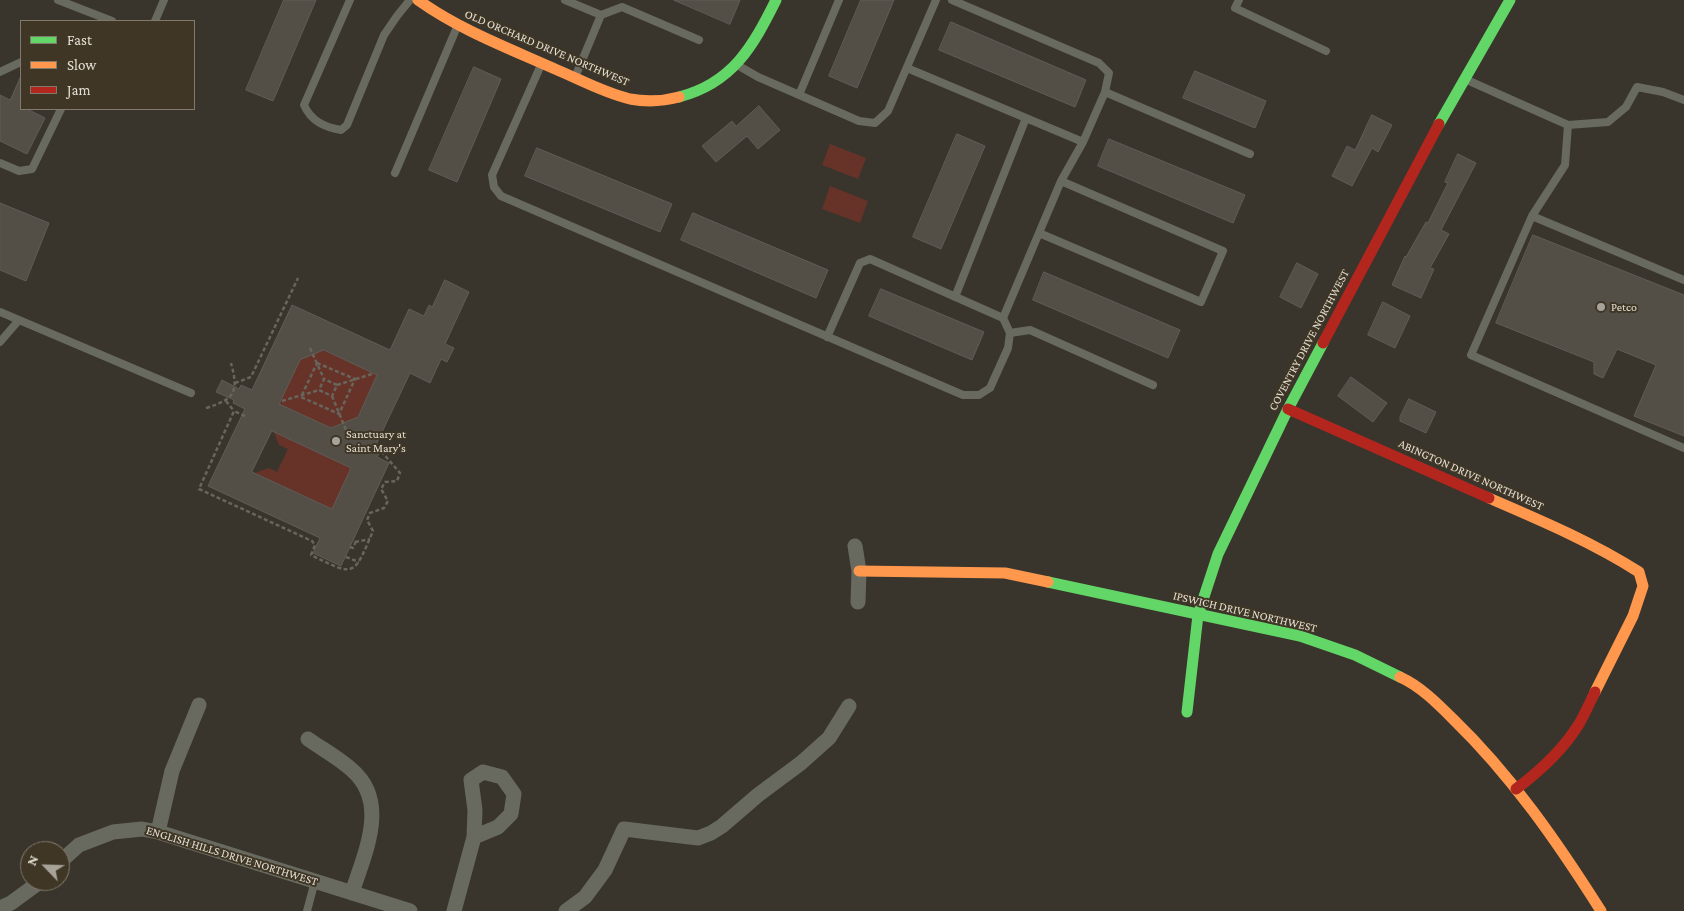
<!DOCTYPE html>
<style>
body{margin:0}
#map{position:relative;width:1684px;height:911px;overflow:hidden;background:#39352c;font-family:"Crimson Pro",serif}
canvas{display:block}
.legend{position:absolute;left:20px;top:20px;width:175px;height:90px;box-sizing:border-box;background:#3f3626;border:1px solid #81796b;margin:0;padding:6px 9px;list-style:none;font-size:15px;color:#e3ded3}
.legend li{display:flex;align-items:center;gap:10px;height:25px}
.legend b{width:25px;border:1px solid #81796b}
.north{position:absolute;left:20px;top:841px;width:50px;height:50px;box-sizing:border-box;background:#3f3626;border:1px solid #81796b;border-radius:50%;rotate:294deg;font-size:14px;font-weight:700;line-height:20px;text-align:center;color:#e3ded3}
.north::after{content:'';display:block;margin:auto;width:18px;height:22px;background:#a8a399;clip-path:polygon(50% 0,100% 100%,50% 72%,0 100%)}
</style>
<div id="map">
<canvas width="1684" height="911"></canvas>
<ul class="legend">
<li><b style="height:6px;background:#63d668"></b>Fast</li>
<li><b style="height:6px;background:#ff974d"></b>Slow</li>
<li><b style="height:6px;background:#b3261e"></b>Jam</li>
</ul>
<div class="north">N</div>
</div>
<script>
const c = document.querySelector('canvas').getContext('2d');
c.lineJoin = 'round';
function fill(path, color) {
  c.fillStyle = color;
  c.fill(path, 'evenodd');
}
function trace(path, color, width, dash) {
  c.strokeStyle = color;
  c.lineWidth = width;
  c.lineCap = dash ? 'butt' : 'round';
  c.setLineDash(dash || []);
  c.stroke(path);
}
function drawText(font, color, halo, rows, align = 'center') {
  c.font = font + ' "Crimson Pro",serif';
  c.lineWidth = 4;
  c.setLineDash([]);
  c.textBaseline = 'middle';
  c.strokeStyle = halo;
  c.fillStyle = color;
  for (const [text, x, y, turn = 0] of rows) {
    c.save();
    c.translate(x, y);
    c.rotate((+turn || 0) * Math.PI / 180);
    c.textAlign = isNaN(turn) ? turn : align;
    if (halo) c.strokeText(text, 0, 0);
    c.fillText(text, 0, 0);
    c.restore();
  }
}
fill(new Path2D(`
 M830,144L866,158L858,179L822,165Z
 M830,186L868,201L860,223L822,209Z
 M313,345L377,375L351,431L342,433L279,404L305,348Z
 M274,432L351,468L332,509L255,473L269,468L277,472L288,449L279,445Z`), '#673328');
const building = new Path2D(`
 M284,0H316L273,101L246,90Z
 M674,0H740L730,24Z
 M861,0H894L857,88L829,76Z
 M951,22L1086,80L1075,107L939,50Z
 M474,67L501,79L457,182L429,170Z
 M1195,71L1266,101L1255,128L1183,98Z
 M21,76V109H27L45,118L27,154L0,141V95L10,100Z
 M759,106L780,130L758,149L747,136L716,162L702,146L732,121L736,126Z
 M1372,115L1392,125L1378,152L1372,148L1352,186L1332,176L1347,146L1355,150Z
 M957,134L985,146L941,249L913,237Z
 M1109,139L1245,195L1233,223L1098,166Z
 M537,148L672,204L660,232L525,176Z
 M1458,154L1476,163L1441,230L1449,234L1430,268L1434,269L1421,298L1392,285L1405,256L1406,257L1426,222L1428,223L1448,183L1445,182Z
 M0,203L49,223L26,281L0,270Z
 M693,213L828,270L816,298L681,240Z
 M1533,235L1684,295V436L1634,416L1656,365L1617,349L1603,378L1594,374V362L1496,323Z
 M1297,263L1318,274L1301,308L1280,297Z
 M1044,272L1180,330L1168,358L1033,300Z
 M445,280L469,292L445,344L454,348L447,362L441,359L430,383L410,373L374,449L380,452L377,457L389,463L341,566L313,553L320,538L208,486L245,409L233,403L234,400L216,392L222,380L239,389L241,385L252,390L292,305L390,350L409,309L424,316L429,305L432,307ZM324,350L377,375L358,417L331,428L279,404L300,360ZM272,431L351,468L332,509L252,472Z
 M881,289L984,332L972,360L869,316Z
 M1383,302L1410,316L1395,348L1368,335Z
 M1351,377L1387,403L1373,422L1338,396Z
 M1409,399L1436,412L1426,433L1400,421V417Z`);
fill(building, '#534e46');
trace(building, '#615c56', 1);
trace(new Path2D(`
 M310,348L324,379
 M317,363L355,379L339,414L301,397Z
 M235,383L251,377L298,278
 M337,385L372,374
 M332,396L346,430
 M226,401L234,411
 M282,401L319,390L332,396L337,385L324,379L319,390
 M206,408C235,399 239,392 231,363
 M245,416L234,411L199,489L312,541L315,545L311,555C356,577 353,577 373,531L367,520L370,513L384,508L388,501L381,489L385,482L397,481L400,473L381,451L376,448
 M355,542L370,539
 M350,547L353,548L356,541L354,540
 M346,557L359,562`), '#67655c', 2.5, [4, 2.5]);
trace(new Path2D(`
 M58,0L112,21
 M350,0L304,105C311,121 324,127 341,130L347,125L384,35L397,16L410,0
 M565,0L601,15L576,75
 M952,0L1099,63L1109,73L1105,92L1083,142L1061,181L1003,318
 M1239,0L1235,8L1326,51
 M601,15L622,7L699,40
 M155,21L164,0
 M541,65L492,175L494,187L501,196L963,395H979L990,388L1008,348L1010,333L1003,318L870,259L860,263L827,337
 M739,66L758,77L859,121L875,123L888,111L936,0
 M907,68L1083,142
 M0,72L21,62
 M1467,80L1568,125L1608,122L1626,107L1637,87L1663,92L1684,100
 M1105,92L1250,154
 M799,95L839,0
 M1568,125L1565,165L1532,216L1471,355L1684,448
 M0,163L19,171L32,169L61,109
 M395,173L457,27
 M1532,216L1684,280
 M1039,233L1201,302L1223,251L1061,181
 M955,297L1026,118
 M0,312L191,393
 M1010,333L1030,330L1153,385
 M0,342L19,320
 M307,911L315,881`), '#696a5f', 8);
trace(new Path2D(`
 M855,546L859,571L858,602
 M308,739C322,749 339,758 352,770C390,803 364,854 352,893
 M158,832L172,771L199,705
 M60,862L79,845L113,832L142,829L158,832L410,911
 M0,908L11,903L41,881
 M454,911L474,837L475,810L471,780L483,772L502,777L514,794L511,814L498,827L474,837
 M566,911L585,897L605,870L624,829L698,838L711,833L722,826L758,795L801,763L829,738L849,706`), '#696a5f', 15);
trace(new Path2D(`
 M679,97C733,83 753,46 776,0
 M1439,124L1510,0
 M1048,582L1300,636L1355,655L1400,677
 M1187,712L1198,615L1218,554L1288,409L1323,343`), '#63d668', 11);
trace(new Path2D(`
 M418,0C460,30 508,48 555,69C579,79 604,93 630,99C646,102 664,101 679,97
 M1489,498C1540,520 1592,542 1639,572L1643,586L1633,616L1595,692
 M859,571L1005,573L1048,582
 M1400,677C1420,686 1437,703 1453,719C1511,775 1558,843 1601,911`), '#ff974d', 11);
trace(new Path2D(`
 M1323,343L1439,124
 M1288,409L1489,498
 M1516,789C1540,771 1563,750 1579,724C1585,714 1590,702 1595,692`), '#b3261e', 11);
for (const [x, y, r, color] of [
 [1601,307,5,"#a8a399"],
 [336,441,5,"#a8a399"]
]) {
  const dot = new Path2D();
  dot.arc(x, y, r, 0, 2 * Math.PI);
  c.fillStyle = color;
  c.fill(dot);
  trace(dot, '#3f3626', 2);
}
drawText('12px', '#e3ded3', '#3f3626', [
 ["OLD ORCHARD DRIVE NORTHWEST",547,48,23],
 ["COVENTRY DRIVE NORTHWEST",1309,340,-62],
 ["ABINGTON DRIVE NORTHWEST",1471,475,24],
 ["IPSWICH DRIVE NORTHWEST",1245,612,13],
 ["ENGLISH HILLS DRIVE NORTHWEST",232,856,17]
]);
drawText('12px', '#e3ded3', '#3f3626', [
 ["Petco",1611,307],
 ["Sanctuary at",346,434],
 ["Saint Mary's",346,448]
], 'left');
</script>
